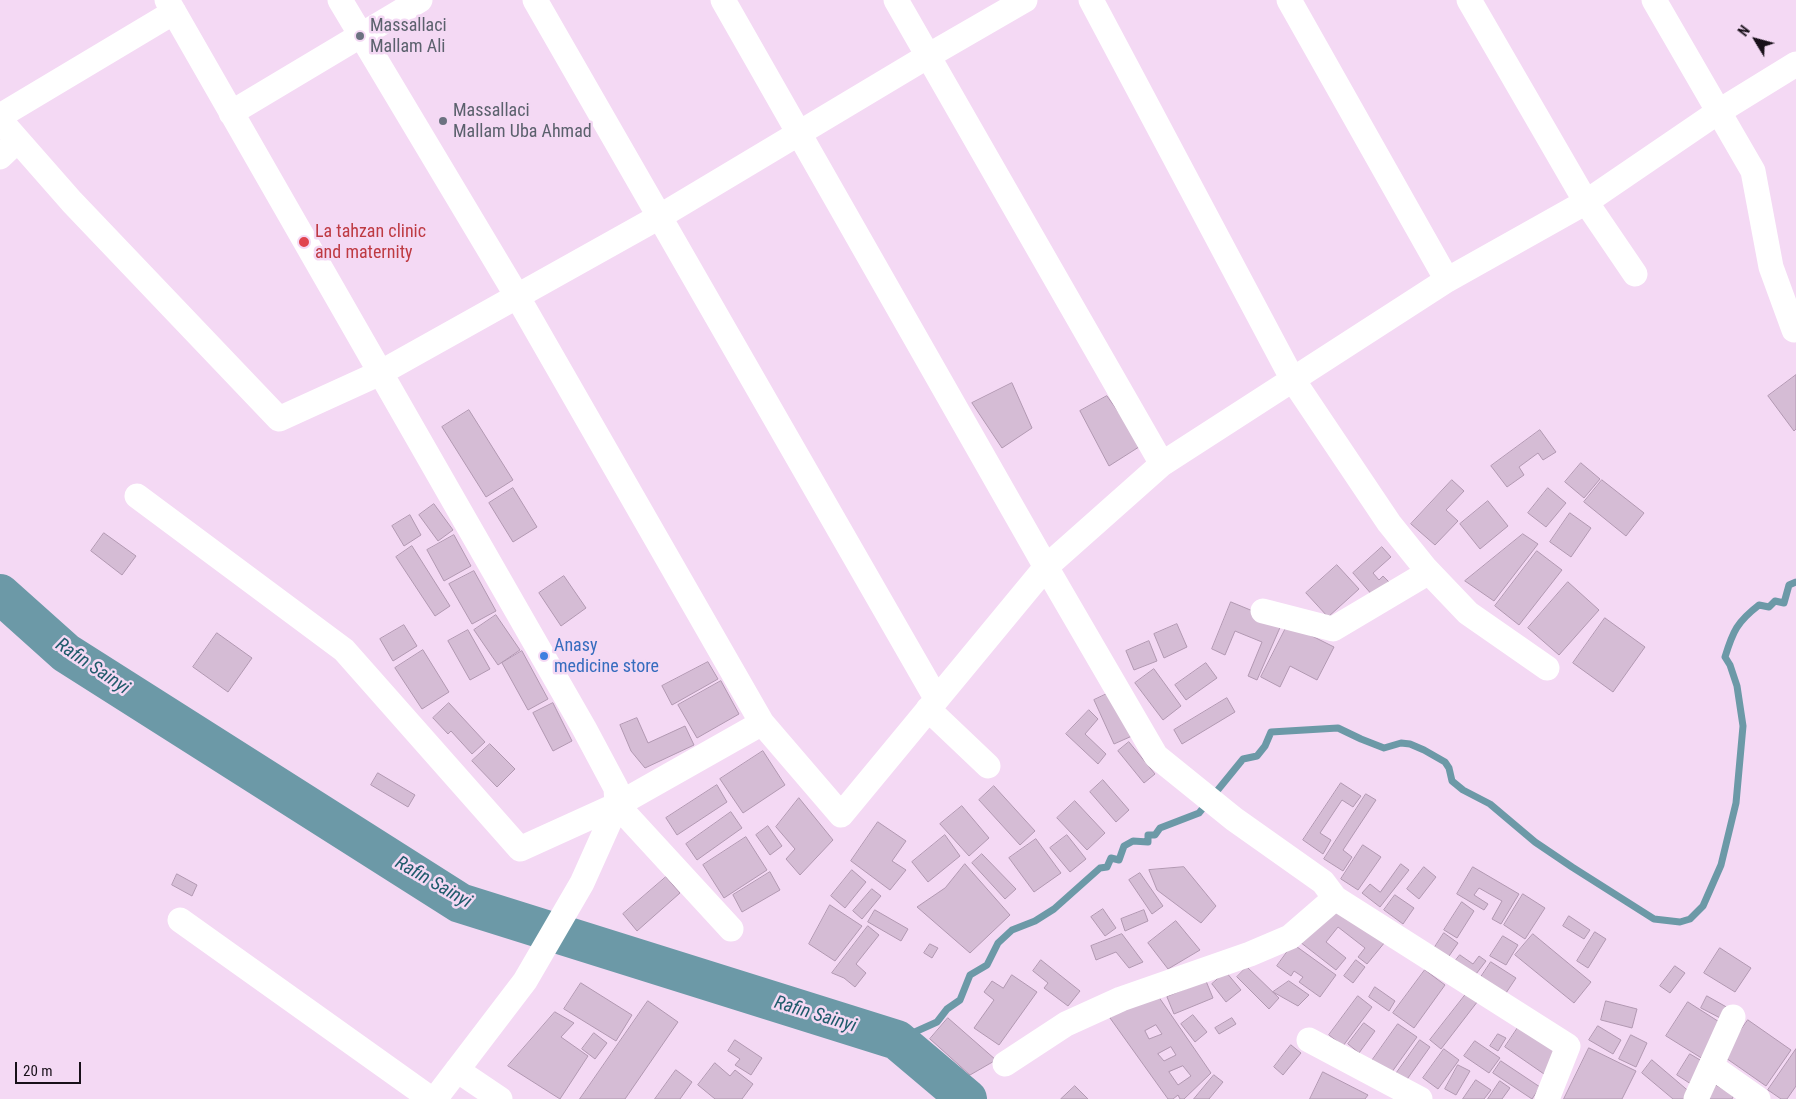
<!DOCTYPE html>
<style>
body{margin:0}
#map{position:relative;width:1796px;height:1099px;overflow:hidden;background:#f4d9f4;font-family:"Roboto Condensed",sans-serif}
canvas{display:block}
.north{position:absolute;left:1731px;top:15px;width:50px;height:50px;-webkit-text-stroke:4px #f4d9f4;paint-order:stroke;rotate:307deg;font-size:14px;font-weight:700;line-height:20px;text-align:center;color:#181019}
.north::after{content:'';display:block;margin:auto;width:18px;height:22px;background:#181019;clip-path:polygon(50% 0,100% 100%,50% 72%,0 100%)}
.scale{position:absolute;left:15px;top:1062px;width:66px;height:22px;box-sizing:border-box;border:2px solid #181019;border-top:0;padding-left:6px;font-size:15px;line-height:18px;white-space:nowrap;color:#181019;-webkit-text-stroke:4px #f4d9f4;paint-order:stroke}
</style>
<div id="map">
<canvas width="1796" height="1099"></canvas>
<div class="north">N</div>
<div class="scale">20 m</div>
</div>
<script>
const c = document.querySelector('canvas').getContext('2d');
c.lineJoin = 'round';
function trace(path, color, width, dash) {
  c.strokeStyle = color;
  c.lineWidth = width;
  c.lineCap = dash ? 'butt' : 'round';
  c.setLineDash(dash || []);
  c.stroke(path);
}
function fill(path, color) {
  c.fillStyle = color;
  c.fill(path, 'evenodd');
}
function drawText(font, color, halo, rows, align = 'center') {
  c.font = font + ' "Roboto Condensed",sans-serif';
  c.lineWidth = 5;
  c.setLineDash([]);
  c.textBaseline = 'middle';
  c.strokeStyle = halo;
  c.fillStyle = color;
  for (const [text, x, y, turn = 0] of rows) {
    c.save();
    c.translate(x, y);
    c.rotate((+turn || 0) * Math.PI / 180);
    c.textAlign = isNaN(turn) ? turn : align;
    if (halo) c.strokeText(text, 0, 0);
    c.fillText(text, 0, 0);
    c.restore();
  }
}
trace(new Path2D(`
 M897,1040L937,1022L947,1009L960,1000L970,975L987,965L998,943L1012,930L1035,921L1054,909L1100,868L1107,867L1111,858L1119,860L1124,846L1133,841L1148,842V835H1155L1160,828L1199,813L1243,759L1257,756L1265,746L1271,732L1338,728L1361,739L1384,748L1401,743L1410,744L1424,750L1445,762L1449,768L1452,781L1463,790L1490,804L1535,842L1572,867L1654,919L1680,922L1690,919L1703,906L1721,865L1736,803L1743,726L1737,686L1730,665L1725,657C1733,631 1737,622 1759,605L1769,607L1775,601L1784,603L1789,585L1796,582`), '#6c99a7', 7);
trace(new Path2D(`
 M0,594L66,653L460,903L897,1040L967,1099`), '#6c99a7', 40);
const building = new Path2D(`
 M1796,375V429L1794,431L1768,396Z
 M1012,383L1032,428L1002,448L972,403Z
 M1107,396L1142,445L1109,466L1080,411Z
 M469,410L513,480L486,497L442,427Z
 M1540,430L1556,452L1543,460L1538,453L1519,467L1524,475L1507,487L1491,466Z
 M1581,463L1600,479L1584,498L1565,482Z
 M1452,480L1464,491L1446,510L1458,521L1435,545L1411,524Z
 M1602,480L1644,513L1626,536L1584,502Z
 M513,488L537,527L513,542L489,503Z
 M1548,488L1566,503L1546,527L1528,513Z
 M1488,501L1508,526L1480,549L1460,524Z
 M434,504L453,530L438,541L419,515Z
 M1570,513L1591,528L1571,557L1550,542Z
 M410,515L421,535L404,546L392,526Z
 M104,533L136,556L122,575L91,551Z
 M1523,534L1538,544L1494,601L1465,581Z
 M454,535L471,566L444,581L427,550Z
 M412,546L450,606L435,616L396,557Z
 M1382,547L1391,557L1373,573L1379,580L1383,576L1389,582L1373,596L1353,573Z
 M1537,551L1562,570L1519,625L1495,606Z
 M1337,565L1359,589L1328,617L1306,593Z
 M474,571L496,611L472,624L449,584Z
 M564,576L586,608L561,626L539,593Z
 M1568,582L1599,610L1559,655L1528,628Z
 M1231,602L1282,623L1257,680L1248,676L1262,642L1235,631L1225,655L1212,649Z
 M496,615L520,650L498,665L474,630Z
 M1605,618L1645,647L1613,692L1573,663Z
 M1177,624L1187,647L1164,658L1154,634Z
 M1288,624L1334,647L1317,680L1290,666L1280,687L1261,677Z
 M404,625L417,646L393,661L380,639Z
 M468,630L490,669L470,680L448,641Z
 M217,633L252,658L228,692L193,667Z
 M1149,641L1157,661L1134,670L1126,651Z
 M423,650L449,692L422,709L395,668Z
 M522,651L548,699L528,710L502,663Z
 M708,662L718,679L672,705L662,686Z
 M1206,663L1217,678L1186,700L1175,685Z
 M1154,669L1181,706L1163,720L1135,683Z
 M721,681L739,714L697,738L678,705Z
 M1111,692L1132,736L1114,744L1094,700Z
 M1227,698L1235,712L1182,744L1174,730Z
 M449,703L485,742L472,754L451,731L448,734L433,718Z
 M553,703L572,741L553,751L533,713Z
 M1089,710L1098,719L1085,734L1106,754L1098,764L1066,734Z
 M637,718L648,743L685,726L694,745L645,768L631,751L620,725Z
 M1129,742L1155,774L1144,783L1118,751Z
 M490,744L515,769L497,787L472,761Z
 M763,751L785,785L743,813L720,779Z
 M378,773L415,795L408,807L371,785Z
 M1103,780L1129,810L1116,822L1090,792Z
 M1341,783L1361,796L1353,807L1342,800L1320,833L1331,840L1323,854L1303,840Z
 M717,785L727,802L677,835L666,818Z
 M994,786L1035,831L1020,845L979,800Z
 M1366,794L1376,800L1343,850L1352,857L1343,871L1324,859Z
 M799,798L833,840L800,875L786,859L795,849L776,827Z
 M1075,801L1105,833L1087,850L1057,818Z
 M962,806L989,838L969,856L940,824Z
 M731,812L742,828L697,860L686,844Z
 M878,822L906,841L892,861L906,870L890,890L851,861Z
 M768,826L782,846L770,855L756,835Z
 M945,835L960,856L928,882L912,862Z
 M1067,835L1086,859L1070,872L1050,848Z
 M746,837L767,870L724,898L703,865Z
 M1036,839L1061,873L1034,892L1009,858Z
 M1363,845L1381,857L1358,890L1341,879Z
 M982,854L1016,889L1005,899L972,863Z
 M965,864L1010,915L970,953L917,907L945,888Z
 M1401,864L1409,870L1380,907L1362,893L1370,884L1380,892Z
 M1184,867L1216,906L1201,923L1157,890L1149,870Z
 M1424,867L1436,877L1419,899L1407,889Z
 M1473,867L1519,894L1501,924L1492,919L1502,901L1479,888L1474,895L1488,904L1484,910L1457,894Z
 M852,870L866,882L845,908L831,896Z
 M770,872L780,890L742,912L733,895Z
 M1140,873L1163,906L1152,914L1129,880Z
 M177,874L197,885L192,896L172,885Z
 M666,877L680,893L637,931L623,914Z
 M872,889L881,896L862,919L853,911Z
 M1523,894L1545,908L1525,939L1504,925Z
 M1395,895L1414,908L1403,924L1384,910Z
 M1337,902L1385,942L1367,964L1358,957L1365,948L1338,927L1326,942L1346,958L1336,970L1300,942Z
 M1462,902L1474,911L1457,938L1444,930Z
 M830,905L862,926L835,961L809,944Z
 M1103,909L1116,928L1105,936L1091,917Z
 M875,910L908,929L901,941L868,922Z
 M1144,910L1148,921L1125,931L1121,919Z
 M1569,916L1590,930L1584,939L1563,926Z
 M1176,921L1200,950L1168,969L1148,943Z
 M868,926L879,935L856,964L866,973L855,987L844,978L832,973Z
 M1595,932L1606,939L1588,968L1577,961Z
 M1444,933L1458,943L1447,959L1433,950Z
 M1122,934L1143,962L1129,968L1116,952L1096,960L1091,946Z
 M1533,934L1591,982L1574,1003L1515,955Z
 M1503,936L1518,945L1506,965L1490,956Z
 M930,944L938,948L932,958L924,953Z
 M1293,944L1336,975L1320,997L1299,982L1303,977L1294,971L1291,976L1277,966Z
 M1720,948L1751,968L1735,992L1704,973Z
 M1460,955L1473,964L1479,956L1486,961L1473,978L1453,964Z
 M1041,960L1080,991L1068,1006L1044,988L1048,983L1033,971Z
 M1356,960L1365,967L1353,983L1344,976Z
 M1491,962L1516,978L1504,996L1479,980Z
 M1675,966L1685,973L1670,993L1660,986Z
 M1247,967L1279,998L1269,1009L1237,977Z
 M1425,970L1445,985L1414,1028L1393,1013Z
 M1226,972L1241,990L1226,1002L1212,984Z
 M1012,975L1037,992L999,1045L974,1028L994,1000L984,992L992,981L1003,988Z
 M1206,981L1213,998L1174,1014L1167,997Z
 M1289,981L1309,995L1298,1006L1273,992Z
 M581,983L632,1015L616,1041L564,1009Z
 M1375,987L1395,1001L1389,1011L1369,997Z
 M1470,989L1481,997L1441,1049L1430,1040Z
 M1154,990L1211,1073L1184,1099H1180L1178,1095L1173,1099H1168L1110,1018ZM1156,1025L1162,1034L1149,1039L1145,1031ZM1171,1047L1176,1055L1164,1061L1158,1054ZM1183,1066L1191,1076L1178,1085L1169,1072Z
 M1358,996L1372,1007L1343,1046L1329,1035Z
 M1707,996L1730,1009L1724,1020L1701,1008Z
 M648,1001L678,1022L625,1099H580Z
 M1606,1001L1637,1009L1632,1028L1601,1020Z
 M1688,1002L1724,1025L1703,1059L1666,1036Z
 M555,1012L574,1023L561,1037L588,1056L560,1099L508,1066Z
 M1193,1015L1207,1032L1195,1042L1181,1024Z
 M948,1018L996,1060L970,1075L930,1039Z
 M1232,1018L1236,1024L1219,1034L1215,1028Z
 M1748,1020L1791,1050L1766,1086L1723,1056Z
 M1364,1023L1375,1031L1359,1053L1348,1044Z
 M1398,1024L1417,1037L1389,1076L1371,1062Z
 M1519,1026L1558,1053L1544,1074L1505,1047Z
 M1598,1026L1621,1040L1613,1054L1589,1040Z
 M594,1033L607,1043L595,1059L582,1049Z
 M1498,1034L1506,1038L1498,1051L1490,1046Z
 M1631,1035L1647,1043L1636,1067L1619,1059Z
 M735,1040L762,1058L751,1075L735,1065L740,1059L728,1051Z
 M1420,1040L1430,1047L1403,1085L1393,1078Z
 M1475,1041L1500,1058L1489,1073L1464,1056Z
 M1291,1045L1301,1053L1283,1075L1274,1067Z
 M1589,1048L1636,1071L1622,1099H1564Z
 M1444,1049L1459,1060L1438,1089L1423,1078Z
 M1796,1049V1086L1787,1099H1781L1768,1090Z
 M1690,1054L1707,1064L1694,1086L1677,1075Z
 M1652,1060L1692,1094L1688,1099H1673L1642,1073Z
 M1501,1061L1540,1087L1532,1099L1493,1073Z
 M715,1063L730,1076L735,1070L753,1084L742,1099H715L698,1085Z
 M1458,1065L1470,1071L1456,1095L1445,1089Z
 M676,1070L692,1082L680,1099H655Z
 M1323,1072L1368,1095L1365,1099H1310Z
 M1214,1075L1223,1082L1209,1099H1194Z
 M1476,1080L1491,1090L1484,1099H1463Z
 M1500,1081L1510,1088L1502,1099H1488Z
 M1712,1083L1734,1095L1732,1099H1703Z
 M1075,1086L1088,1099H1061Z`);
fill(building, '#d5bcd5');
trace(building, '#b198b1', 1);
trace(new Path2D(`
 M167,0L584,728L616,788L617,805L582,883L525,981L435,1099
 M340,0L517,296L762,723L841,815L1046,567L1162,464L1447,280L1586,202L1718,112L1796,64
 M535,0L936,698
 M723,0L1046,567L1156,756L1234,819L1323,882L1335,898L1568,1046L1547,1099
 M896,0L1162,464
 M1091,0L1293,380L1389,523L1426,569L1468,613L1547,668
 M1289,0L1447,280
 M1469,0L1586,202L1635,274
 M1654,0L1753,171L1771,267L1794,330
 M231,113L420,0
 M0,116L174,12
 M0,120L72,202L279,419L380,373L659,217L928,56L1025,0
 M0,157L17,141
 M137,496L344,650L520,849L617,805L762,723
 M1263,611L1333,629L1429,572
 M928,709L988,766
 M617,805L731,929
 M180,920L431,1099
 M1309,1040L1420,1099
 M1005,1064L1066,1024L1121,999L1250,954L1290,937L1335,898
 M1711,1066L1758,1099
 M457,1070L500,1099
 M1696,1099L1733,1017`), '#fff', 25);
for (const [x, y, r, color] of [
 [360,36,5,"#6b7280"],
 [443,121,5,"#6b7280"],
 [304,242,6,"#e0444e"],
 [544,656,5,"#3f7fe0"]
]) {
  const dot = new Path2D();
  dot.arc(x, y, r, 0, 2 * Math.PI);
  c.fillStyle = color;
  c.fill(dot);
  trace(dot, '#f4d9f4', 2);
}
drawText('18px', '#5b616d', '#f4d9f4', [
 ["Massallaci",370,26],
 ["Mallam Ali",370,47],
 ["Massallaci",453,111],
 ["Mallam Uba Ahmad",453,132]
], 'left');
drawText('18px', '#be3a42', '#f4d9f4', [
 ["La tahzan clinic",315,232],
 ["and maternity",315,253]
], 'left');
drawText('18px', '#366cbe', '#f4d9f4', [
 ["Anasy",554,646],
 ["medicine store",554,667]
], 'left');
drawText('italic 19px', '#1f5b6b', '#f4d9f4', [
 ["Rafin Sainyi",92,667,34],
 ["Rafin Sainyi",433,883,30],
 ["Rafin Sainyi",815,1015,17]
]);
</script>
